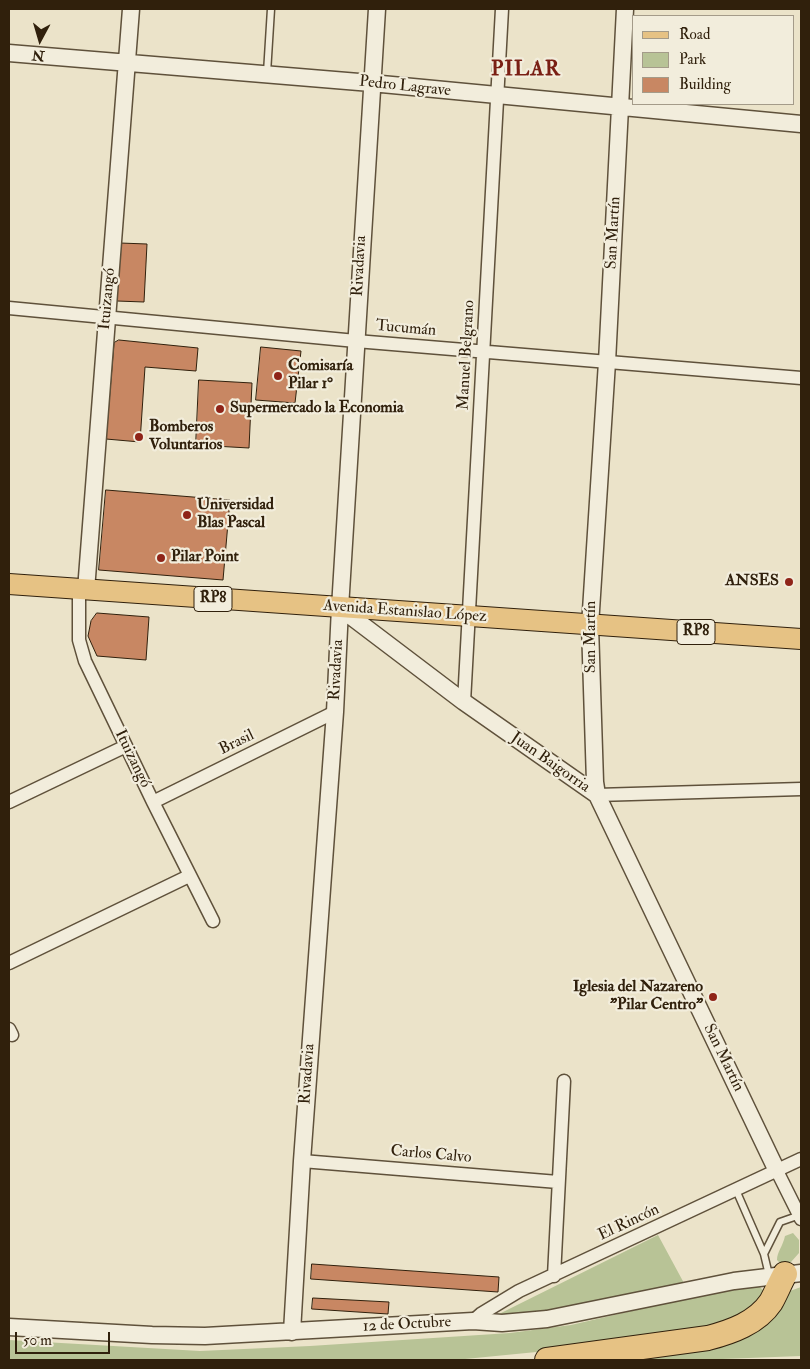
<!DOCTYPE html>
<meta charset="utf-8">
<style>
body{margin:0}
#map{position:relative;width:810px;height:1369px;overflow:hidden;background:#ebe3c9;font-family:"IM FELL Double Pica",serif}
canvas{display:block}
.frame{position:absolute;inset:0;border:10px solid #30200c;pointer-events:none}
.legend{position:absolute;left:632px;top:15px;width:162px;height:90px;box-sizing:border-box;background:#f2eddc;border:1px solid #a49b89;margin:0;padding:6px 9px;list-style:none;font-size:15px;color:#30200c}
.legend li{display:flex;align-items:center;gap:10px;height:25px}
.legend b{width:25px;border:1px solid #a49b89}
.north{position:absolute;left:15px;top:15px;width:50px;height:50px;-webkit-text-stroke:4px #f2eddc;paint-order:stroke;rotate:186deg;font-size:14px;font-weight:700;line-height:20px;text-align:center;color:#30200c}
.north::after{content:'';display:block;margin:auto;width:18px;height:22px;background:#30200c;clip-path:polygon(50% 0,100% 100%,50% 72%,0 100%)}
.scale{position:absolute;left:15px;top:1332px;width:95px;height:22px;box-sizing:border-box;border:2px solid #30200c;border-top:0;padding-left:6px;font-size:15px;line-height:18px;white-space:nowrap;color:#30200c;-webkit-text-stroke:4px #f2eddc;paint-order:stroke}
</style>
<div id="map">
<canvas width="810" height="1369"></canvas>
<div class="frame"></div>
<ul class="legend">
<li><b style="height:6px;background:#e6c284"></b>Road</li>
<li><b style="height:14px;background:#b8c396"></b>Park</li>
<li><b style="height:14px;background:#c88763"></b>Building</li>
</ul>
<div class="north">N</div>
<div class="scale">50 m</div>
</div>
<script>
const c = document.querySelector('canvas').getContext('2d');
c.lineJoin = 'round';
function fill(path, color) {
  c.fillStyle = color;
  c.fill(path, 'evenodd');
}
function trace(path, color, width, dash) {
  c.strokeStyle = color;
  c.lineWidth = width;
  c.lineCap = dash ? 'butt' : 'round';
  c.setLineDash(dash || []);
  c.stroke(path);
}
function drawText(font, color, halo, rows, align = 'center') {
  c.font = font + ' "IM FELL Double Pica",serif';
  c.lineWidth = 4.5;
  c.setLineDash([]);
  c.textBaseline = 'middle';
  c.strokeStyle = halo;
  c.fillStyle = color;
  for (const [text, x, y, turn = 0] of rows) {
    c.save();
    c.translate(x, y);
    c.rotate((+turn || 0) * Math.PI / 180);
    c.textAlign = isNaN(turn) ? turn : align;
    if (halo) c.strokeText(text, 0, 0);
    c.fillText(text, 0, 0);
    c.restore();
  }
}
fill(new Path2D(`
 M793,1233L799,1240V1253L791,1262L781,1264L777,1260C777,1252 783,1246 785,1236Z
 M658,1235L685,1285L547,1315H497Z
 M744,1285H758L765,1292L746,1320L638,1342L455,1360H9V1340L200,1351L310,1346L510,1333L571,1325Z
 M801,1287V1356L696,1360H571L692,1348L782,1301L790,1291Z`), '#b8c396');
const building = new Path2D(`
 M120,243L147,244L144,302L117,301Z
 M119,340L198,348L196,371L145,367L140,442L106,439L114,343Z
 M261,347L301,351L295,403L256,400Z
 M199,380L252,383L249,448L196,445Z
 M106,490L230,500L223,580L99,570Z
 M97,613L149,617L146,660L97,656L88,636L91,621Z
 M312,1264L499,1277L498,1292L311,1279Z
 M313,1298L389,1302L388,1314L312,1309Z`);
fill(building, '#c88763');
trace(building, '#30200c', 1);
const service = new Path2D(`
 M267,73L271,9
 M736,1190L764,1254
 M769,1275L764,1254L780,1222L800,1215`);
const minor = new Path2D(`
 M9,308L356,341L801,378
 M79,589V640L85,661L153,802L213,921
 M464,702L502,9
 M597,795L801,789
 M9,802L126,746
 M153,802L335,712
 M9,963L189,876
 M9,1029L12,1035
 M302,1161L558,1182
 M777,1171L801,1219
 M554,1276L564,1081
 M473,1321L481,1314L519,1291L801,1159`);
const tertiary = new Path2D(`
 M625,9L607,362L590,626L595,782L597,795L777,1171
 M9,53L371,83L801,124
 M86,590L131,9
 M340,608L464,702L597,795
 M9,1327L152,1335L205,1336L473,1321L502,1323L547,1319L734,1281L801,1273
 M292,1332L302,1161L335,712L340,608L377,9`);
const primary = new Path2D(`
 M9,584C273,603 537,622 801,639`);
const motorway = new Path2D(`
 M547,1360L708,1338C731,1332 757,1323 771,1302C776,1293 780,1283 785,1274`);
trace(service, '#5f513b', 9);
trace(minor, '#5f513b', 15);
trace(tertiary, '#5f513b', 19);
trace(primary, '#30200c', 22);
trace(motorway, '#30200c', 26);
trace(service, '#f2eddc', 6);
trace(minor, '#f2eddc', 12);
trace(tertiary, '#f2eddc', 16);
trace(primary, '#e6c284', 20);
trace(motorway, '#e6c284', 24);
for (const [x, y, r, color] of [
 [278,376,5,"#8f2418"],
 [220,409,5,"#8f2418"],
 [139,437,5,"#8f2418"],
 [187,515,5,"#8f2418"],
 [161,558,5,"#8f2418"],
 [789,582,5,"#8f2418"],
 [713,997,5,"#8f2418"]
]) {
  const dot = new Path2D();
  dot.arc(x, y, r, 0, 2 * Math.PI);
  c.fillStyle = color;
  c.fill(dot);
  trace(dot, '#f2eddc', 2);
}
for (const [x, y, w] of [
 [213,599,38],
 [696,632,38]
]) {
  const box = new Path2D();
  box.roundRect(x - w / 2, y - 12.5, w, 25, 4);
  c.fillStyle = '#f2eddc';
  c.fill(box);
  trace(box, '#30200c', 1);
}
drawText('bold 15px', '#30200c', null, [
 ["RP8",213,599],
 ["RP8",696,632]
]);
drawText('16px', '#30200c', '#f2eddc', [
 ["Pedro Lagrave",405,87,6],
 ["San Martín",614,233,-87],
 ["Rivadavia",360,266,-87],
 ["Ituizangó",108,299,-85],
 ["Tucumán",406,329,5],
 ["Manuel Belgrano",467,355,-87],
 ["Avenida Estanislao López",405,612,4],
 ["San Martín",592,637,-90],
 ["Rivadavia",337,670,-87],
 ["Brasil",237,743,-26],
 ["Ituizangó",132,759,64],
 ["Juan Baigorria",550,763,35],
 ["San Martín",723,1058,64],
 ["Rivadavia",308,1074,-86],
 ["Carlos Calvo",431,1155,5],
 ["El Rincón",629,1223,-25],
 ["12 de Octubre",407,1325,-3]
]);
drawText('bold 16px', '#30200c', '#f2eddc', [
 ["Comisaría",288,367],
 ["Pilar 1°",288,385],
 ["Supermercado la Economia",230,409],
 ["Bomberos",149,428],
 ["Voluntarios",149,446],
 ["Universidad",197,506],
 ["Blas Pascal",197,524],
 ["Pilar Point",171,558],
 ["ANSES",779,582,"right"],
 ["Iglesia del Nazareno",703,988,"right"],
 ["\"Pilar Centro\"",703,1006,"right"]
], 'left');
c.letterSpacing = '1px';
drawText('bold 21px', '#7a1f14', '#f2eddc', [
 ["PILAR",526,70]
]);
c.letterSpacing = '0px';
</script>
